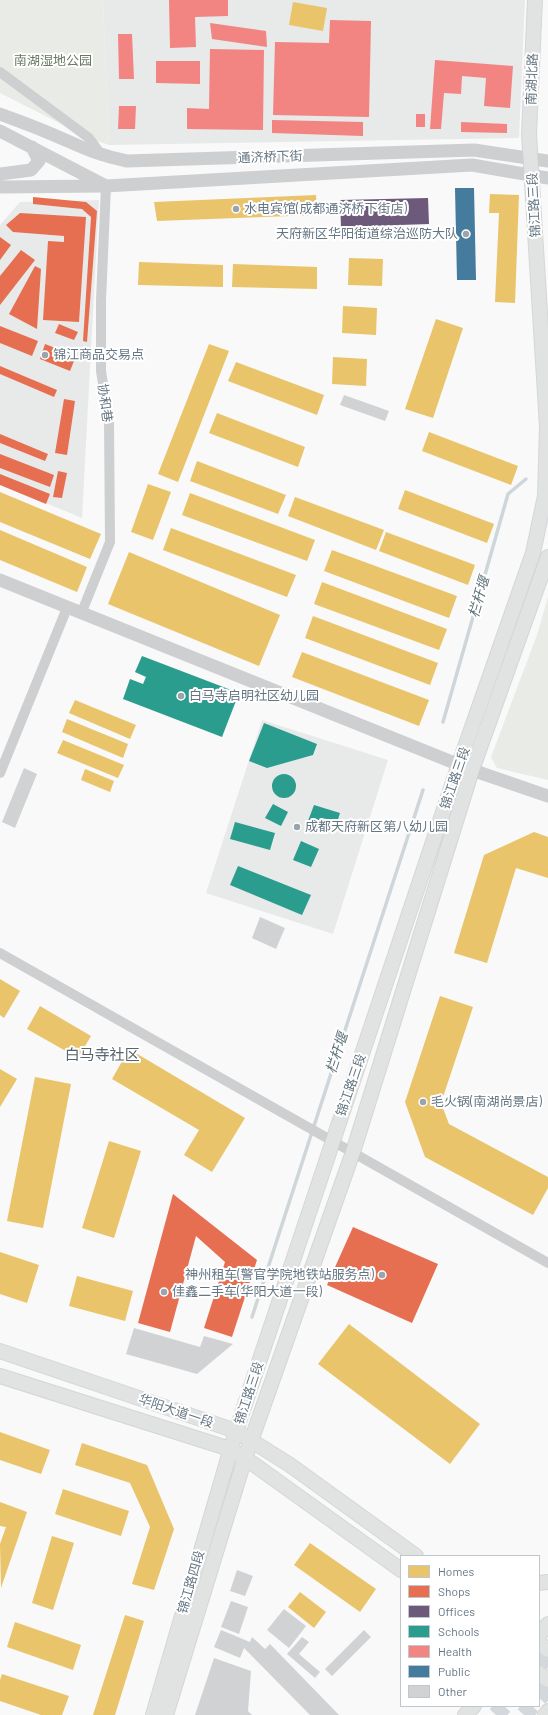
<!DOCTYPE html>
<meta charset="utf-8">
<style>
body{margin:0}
#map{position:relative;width:548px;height:1715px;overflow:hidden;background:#f9f9f9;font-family:Barlow,sans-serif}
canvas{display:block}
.legend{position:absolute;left:400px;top:1555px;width:140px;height:152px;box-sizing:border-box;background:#fff;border:1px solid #c1c8cd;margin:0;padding:5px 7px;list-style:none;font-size:12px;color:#657683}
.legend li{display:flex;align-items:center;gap:8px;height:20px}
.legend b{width:20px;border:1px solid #c1c8cd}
</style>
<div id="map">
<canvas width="548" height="1715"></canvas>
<ul class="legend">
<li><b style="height:11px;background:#e9c46a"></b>Homes</li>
<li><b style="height:11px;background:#e76f51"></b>Shops</li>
<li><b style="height:11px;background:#6d597a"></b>Offices</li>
<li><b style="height:11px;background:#2a9d8f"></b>Schools</li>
<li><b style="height:11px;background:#f28482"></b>Health</li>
<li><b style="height:11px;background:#457b9d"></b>Public</li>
<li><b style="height:11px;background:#d0d2d3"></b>Other</li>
</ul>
</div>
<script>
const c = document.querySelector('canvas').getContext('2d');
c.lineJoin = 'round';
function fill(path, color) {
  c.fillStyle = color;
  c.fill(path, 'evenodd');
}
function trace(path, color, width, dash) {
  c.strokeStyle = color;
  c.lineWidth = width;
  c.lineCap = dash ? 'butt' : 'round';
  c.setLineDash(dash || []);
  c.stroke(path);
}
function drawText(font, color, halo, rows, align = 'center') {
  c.font = font + ' Barlow,"Noto Sans SC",sans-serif';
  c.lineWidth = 4;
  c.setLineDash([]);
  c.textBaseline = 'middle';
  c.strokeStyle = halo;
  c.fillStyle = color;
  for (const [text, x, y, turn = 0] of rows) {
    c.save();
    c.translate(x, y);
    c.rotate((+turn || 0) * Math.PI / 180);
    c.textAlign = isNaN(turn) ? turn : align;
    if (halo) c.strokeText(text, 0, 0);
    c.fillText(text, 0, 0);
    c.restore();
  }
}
fill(new Path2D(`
 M103,0H525L519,138L109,145Z
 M99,200L82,518L0,484V225L20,202Z
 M262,720L388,760L333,934L206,893Z`), '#e8e9e9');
fill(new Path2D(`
 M0,0H103L109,145L89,138L0,93Z
 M548,597V780L497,768L491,757L537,635Z`), '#e8ebe6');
fill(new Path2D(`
 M293,2L327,8L323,31L289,25Z
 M490,194L519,195L515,303L495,302L499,213H489Z
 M316,195L317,215L157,221L154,202Z
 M349,258L383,259L382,286L348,285Z
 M139,262L223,265V287L138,285Z
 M233,264L317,267V289L232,287Z
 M343,306L377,308L376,335L342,333Z
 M436,319L463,328L433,418L405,409Z
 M209,344L229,351L178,482L158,474Z
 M333,357L367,359L366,386L332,384Z
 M236,362L324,395L317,415L228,381Z
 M217,413L305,447L298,467L209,433Z
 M429,432L518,466L511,485L422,451Z
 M197,461L286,495L278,514L190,481Z
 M148,484L171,492L153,540L131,532Z
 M405,490L494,524L487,543L398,509Z
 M0,492L101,534L90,559L0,522Z
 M190,493L315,540L307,561L182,515Z
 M295,497L384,530L376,550L288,516Z
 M171,528L296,575L287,597L163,550Z
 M0,530L87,567L77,592L0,560Z
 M386,532L475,565L468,585L379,551Z
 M332,550L457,596L449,618L324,571Z
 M129,552L280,615L259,666L108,604Z
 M322,582L447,629L439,650L314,604Z
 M313,616L438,663L430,685L305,638Z
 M302,652L429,700L419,726L292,677Z
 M75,700L136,725L130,739L69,713Z
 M67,719L128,744L123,758L62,732Z
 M63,740L124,765L118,778L57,753Z
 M85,769L114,781L110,792L81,780Z
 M534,832L548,837V878L516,868L487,963L454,953L484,855Z
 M0,979L20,991L4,1018L0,1015Z
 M440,996L473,1007L441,1103L449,1124L548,1177V1188L533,1215L425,1157L405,1102Z
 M40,1006L91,1036L78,1058L27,1029Z
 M129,1049L245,1118L212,1172L184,1155L199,1130L112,1079Z
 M0,1069L17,1079L0,1107Z
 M35,1077L71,1084L43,1228L7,1221Z
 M109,1141L141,1151L114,1238L82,1228Z
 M0,1252L39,1265L27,1303L0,1294Z
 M77,1276L133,1291L125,1321L69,1306Z
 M349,1324L480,1424L450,1464L318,1364Z
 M0,1432L50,1450L41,1474L0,1460Z
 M82,1443L147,1465L174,1529L154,1590L132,1584L150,1527L130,1483L75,1465Z
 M63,1489L129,1511L121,1536L55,1514Z
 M0,1502L27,1512L1,1588L0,1544L6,1527L0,1526Z
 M52,1536L74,1543L53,1610L32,1603Z
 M310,1543L376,1589L360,1612L294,1565Z
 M300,1592L326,1612L314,1628L288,1607Z
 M125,1615L144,1621L115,1715H93Z
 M15,1622L81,1645L73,1670L7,1647Z
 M2,1674L69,1696L62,1715H41L0,1701V1680Z`), '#e9c46a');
fill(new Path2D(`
 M33,197L86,202L97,211L87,342L83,341L91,217L82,209L33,204Z
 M20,213L86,217L79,322L43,320L48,241L64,242V236L13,232L6,225Z
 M0,237L11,245L0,260Z
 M21,250L35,260L0,305V276Z
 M35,266L41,269L37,329L9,314Z
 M59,324L78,332L74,340L55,333Z
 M0,326L38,341L32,356L0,343Z
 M45,344L76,356L70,371L40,359Z
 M0,366L57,390L54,397L0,374Z
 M64,399L75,401L67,455L55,453Z
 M0,434L48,454L45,461L0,443Z
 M0,454L54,475L50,487L0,468Z
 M58,471L67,473L62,498L53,497Z
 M0,474L50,494L46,504L0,485Z
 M173,1194L257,1260L232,1337L204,1328L225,1262L196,1236L170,1332L138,1323Z
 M353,1227L438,1264L412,1323L327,1285Z`), '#e76f51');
fill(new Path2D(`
 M428,198L429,224L341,227L340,200Z`), '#6d597a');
fill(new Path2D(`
 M142,656L239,693L222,737L123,699L130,679L143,684L146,677L135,672Z
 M264,723L317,744L313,755L267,768L249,761Z
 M272 786a12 12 0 1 1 24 0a12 12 0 1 1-24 0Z
 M273,804L288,812L281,826L265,818Z
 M314,805L340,813L335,829L308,821Z
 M235,822L275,833L270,850L230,839Z
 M301,841L319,849L311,867L293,860Z
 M238,866L311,895L302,915L230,885Z`), '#2a9d8f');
fill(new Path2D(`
 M169,0H228V16L195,17L196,47L170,48Z
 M330,20L371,21L369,117L273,115L275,42L329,43Z
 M210,23L266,31L267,47L212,39Z
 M118,34H132L134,79H119Z
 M210,49L264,50L263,130L187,129V108L209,109Z
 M435,60L513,66L510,108L484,106L486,78L462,76L461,94L444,93L441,129H430Z
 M156,61H200V84L156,83Z
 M119,106H136L135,129H118Z
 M416,114H425V127H416Z
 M272,120L363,122V136L272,133Z
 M461,122L507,124V133L461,132Z`), '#f28482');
fill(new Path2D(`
 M455,188H474L476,280H457Z`), '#457b9d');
trace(new Path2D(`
 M443,722L508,494L526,479
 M252,1317L423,790`), '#ced6d9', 3.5);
fill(new Path2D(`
 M344,395L389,411L385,421L340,405Z
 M24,768L37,774L15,828L2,822Z
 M260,917L285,928L276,949L252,938Z
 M134,1328L200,1347L204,1336L233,1344L197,1374L126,1354Z
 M237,1570L253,1576L245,1596L230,1591Z
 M231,1601L248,1607L239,1634L221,1627Z
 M284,1609L306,1626L289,1648L267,1630Z
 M221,1630L250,1642L252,1637L265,1649L270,1644L339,1715H310L244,1648L240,1658L214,1647Z
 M364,1630L371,1637L332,1676L325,1669Z
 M302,1637L309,1642L299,1654L320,1672L315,1678L287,1654Z
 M214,1658L251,1671L248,1711L252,1715H195Z`), '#d0d2d3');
trace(new Path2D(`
 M539,1665L548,1654
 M539,1698L548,1688
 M496,1715L504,1706
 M524,1715L532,1706`), '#d4d8dc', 17, [17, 8]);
const secondary = new Path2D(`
 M0,1351L236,1431L290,1465L416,1556
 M0,1376L230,1449L245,1458L401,1570
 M539,1583L548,1582
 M539,1635L548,1624
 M539,1643L548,1650
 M539,1673L548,1680
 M153,1715L236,1431L459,764L533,553L545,496L547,427L529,134L535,0
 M166,1715L245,1458L353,1152L472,770L548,557
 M465,1715L474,1706
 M545,1715L548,1711`);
trace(secondary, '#d5d6d7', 16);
trace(new Path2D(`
 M0,72L89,138L102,156
 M81,614L110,542L109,421L101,371V300L106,186
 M0,773L67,608
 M0,953L548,1263`), '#cecfd0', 10);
trace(new Path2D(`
 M0,114C16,120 33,126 49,133C78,145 95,155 127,161L474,150L548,161
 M0,131L106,186L472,165L548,178
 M0,174L31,170L39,161L32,147
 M0,187L104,186
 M0,580L472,770L548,796`), '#cecfd0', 13);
trace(secondary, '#e1e2e2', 14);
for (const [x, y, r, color] of [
 [236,209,4,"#99a4ac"],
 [466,234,4,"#99a4ac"],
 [45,355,4,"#99a4ac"],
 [181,696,4,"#99a4ac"],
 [297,827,4,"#99a4ac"],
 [423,1102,4,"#99a4ac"],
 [382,1275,4,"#99a4ac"],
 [164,1292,4,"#99a4ac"]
]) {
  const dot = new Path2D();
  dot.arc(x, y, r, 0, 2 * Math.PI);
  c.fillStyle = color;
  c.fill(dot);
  trace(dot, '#fff', 1.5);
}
drawText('13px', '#687a64', '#fff', [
 ["南湖湿地公园",53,61]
]);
drawText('13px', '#657683', '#fff', [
 ["南湖北路",532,79,-88],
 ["通济桥下街",270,157,-2],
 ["锦江路三段",534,205,-93],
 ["协和巷",105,403,82],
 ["锦江路三段",455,778,-71],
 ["锦江路三段",351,1085,-71],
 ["锦江路三段",249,1393,-72],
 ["华阳大道一段",176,1411,19],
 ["锦江路四段",191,1582,-74]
]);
drawText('13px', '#657683', '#fff', [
 ["水电宾馆(成都通济桥下街店)",244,209],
 ["天府新区华阳街道综治巡防大队",458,234,"right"],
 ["锦江商品交易点",53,355],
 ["白马寺启明社区幼儿园",189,696],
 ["成都天府新区第八幼儿园",305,827],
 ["毛火锅(南湖尚景店)",431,1102],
 ["神州租车(警官学院地铁站服务点)",374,1275,"right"],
 ["佳鑫二手车(华阳大道一段)",172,1292]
], 'left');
drawText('italic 14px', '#60757c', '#fff', [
 ["栏杆堰",479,597,-74],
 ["栏杆堰",337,1053,-72]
]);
drawText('15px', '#57646e', '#fff', [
 ["白马寺社区",102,1055]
]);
</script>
